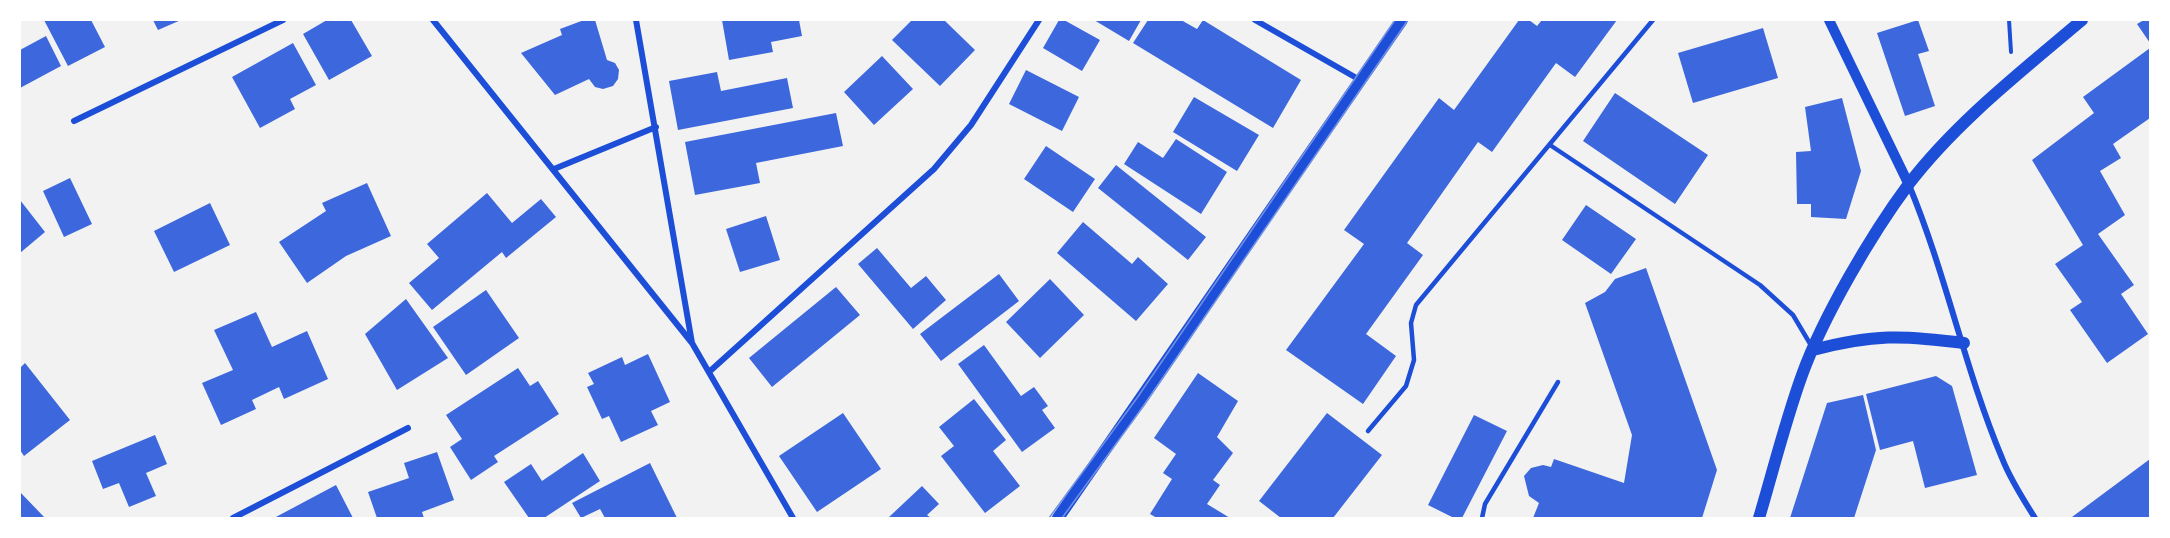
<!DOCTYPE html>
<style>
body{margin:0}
#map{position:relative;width:2170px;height:538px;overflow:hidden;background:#f2f2f2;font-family:"Public Sans",sans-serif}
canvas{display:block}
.frame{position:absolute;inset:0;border:21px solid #fff;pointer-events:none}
</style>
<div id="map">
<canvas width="2170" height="538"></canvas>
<div class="frame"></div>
</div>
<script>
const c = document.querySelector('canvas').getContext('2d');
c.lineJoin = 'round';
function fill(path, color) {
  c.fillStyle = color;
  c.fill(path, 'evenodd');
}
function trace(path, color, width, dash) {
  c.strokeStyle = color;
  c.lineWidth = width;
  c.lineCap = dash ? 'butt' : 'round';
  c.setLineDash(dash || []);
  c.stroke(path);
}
fill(new Path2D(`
 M44,20H91L105,47L68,66Z
 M153,20H181L158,30Z
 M327,20H351L372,56L329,80L303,34Z
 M584,20H595L607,60L615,63L619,70L618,79L613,86L603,89L595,87L589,79L555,95L521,53L562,35L560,29Z
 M722,20H799L802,36L771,42L773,52L729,60Z
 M912,20H944L975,50L940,86L892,40Z
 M1059,20H1064L1100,40L1082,71L1043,48Z
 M1094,20H1141L1129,41Z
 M1148,20H1181L1197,29L1203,20L1301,80L1273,128L1133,43Z
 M1519,20H1529L1537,26L1542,20H1617L1575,77L1556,63L1492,152L1478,142L1407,243L1423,255L1366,334L1396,356L1363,404L1286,350L1364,244L1344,230L1439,98L1454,110Z
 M1918,20L1929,51L1918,54L1935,106L1905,116L1877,33Z
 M2144,20H2150V43L2137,24Z
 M1763,28L1778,78L1693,103L1678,53Z
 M46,36L61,66L20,88V50Z
 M293,43L316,85L290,99L295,109L260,128L232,77Z
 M2150,48V118L2113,144L2121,158L2100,171L2125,215L2098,234L2134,285L2121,294L2148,334L2107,363L2070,310L2082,302L2055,264L2083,245L2032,160L2094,113L2083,97Z
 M882,56L913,89L874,125L844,92Z
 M1026,70L1079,97L1062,131L1009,104Z
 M717,72L721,91L787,78L793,108L678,130L669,81Z
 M1615,93L1708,155L1675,204L1583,141Z
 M1194,97L1259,135L1237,171L1173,132Z
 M1842,98L1861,171L1846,219L1811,217V204H1797L1796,152L1811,151L1805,107Z
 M836,113L843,146L756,163L760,183L695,195L685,142Z
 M1176,139L1227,172L1201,214L1124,164L1138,142L1163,158Z
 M1046,146L1095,179L1073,212L1024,179Z
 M1116,165L1206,237L1188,260L1098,188Z
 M70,178L92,224L64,237L43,191Z
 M367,183L391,236L346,256L307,283L279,242L326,211L322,203Z
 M487,193L512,223L541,199L556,217L506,258L502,252L432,310L409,283L439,258L427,244Z
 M20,200L45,232L20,253Z
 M210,203L230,245L174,272L154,231Z
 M1586,205L1636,239L1611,274L1562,240Z
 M766,216L780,260L740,272L726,229Z
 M1083,222L1132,264L1138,257L1168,284L1136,321L1057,253Z
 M877,248L911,288L926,276L946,300L913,329L858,264Z
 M1646,268L1717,470L1702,518H1533L1539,503L1529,496L1524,476L1531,468L1543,465L1551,467L1554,459L1624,483L1632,435L1585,303L1605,292L1615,279Z
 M999,274L1019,301L941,361L920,334Z
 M1050,279L1084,315L1040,358L1006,322Z
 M836,287L860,315L772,387L749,358Z
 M486,290L519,338L466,375L433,327Z
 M406,299L448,358L397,390L365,334Z
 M256,312L272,347L307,331L328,379L284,399L279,387L252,400L256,409L221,425L202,383L233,370L214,330Z
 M984,345L1021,396L1034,387L1048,406L1042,410L1055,428L1022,452L958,364Z
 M648,354L670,402L651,411L658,425L621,442L609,416L602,419L587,387L594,384L588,373L622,357L625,365Z
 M25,363L70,420L24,456L20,450V368Z
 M518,368L530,386L538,381L559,414L494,456L498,462L471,480L450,447L462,439L446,415Z
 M1198,373L1238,401L1217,437L1233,453L1213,480L1220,485L1207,504L1230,518H1157L1150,514L1172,479L1163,473L1176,454L1154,438Z
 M1936,376L1952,386L1977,475L1925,488L1913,441L1880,450L1866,394Z
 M1863,395L1876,450L1854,518H1790L1827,403Z
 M974,399L1006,440L993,451L1020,486L985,513L941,456L954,446L939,427Z
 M843,413L881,469L817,512L779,456Z
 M1327,413L1382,455L1333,518H1281L1259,501Z
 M1474,415L1507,431L1462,518H1454L1428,505Z
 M155,435L167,464L146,473L156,496L129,507L119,483L103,489L92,461Z
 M437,452L454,500L422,512L424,518H377L368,492L409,478L404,463Z
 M583,453L600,481L544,518H529L504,482L531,464L542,481Z
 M2150,459V518H2073L2072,517Z
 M650,463L677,518H605L600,509L581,518L572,503Z
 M336,485L353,518H274Z
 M922,486L939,504L927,515L931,518H888Z
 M20,492L45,518H20Z`), '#3d67dc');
trace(new Path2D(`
 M2009,20L2011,52`), '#1d4ed8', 4);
trace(new Path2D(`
 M1550,145L1760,285L1793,315L1812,347
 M1368,431L1406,386L1414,360L1411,323L1416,305L1653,20
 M1482,518L1485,504L1558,382`), '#1d4ed8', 4.5);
trace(new Path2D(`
 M433,20L692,343L793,518
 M636,20L692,343
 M1255,20L1360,80
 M74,121L283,20
 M554,169L656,127
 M1909,185C1946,274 1965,370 2002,458C2010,479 2023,499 2035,518
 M709,372L934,169L971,125L1039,20
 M233,518L408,428`), '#1d4ed8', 6);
trace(new Path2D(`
 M1829,20L1909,185`), '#1d4ed8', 10);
trace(new Path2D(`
 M1813,350C1873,334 1903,335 1964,343
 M1058,518L1402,20
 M1759,518C1773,471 1785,422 1802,375C1823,317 1871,235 1908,185C1956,122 2022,71 2082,20`), '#1d4ed8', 12);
trace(new Path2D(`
 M1049,518L1137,398L1395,20
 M1062,518L1145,404L1408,20`), '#7290e2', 1.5);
</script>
